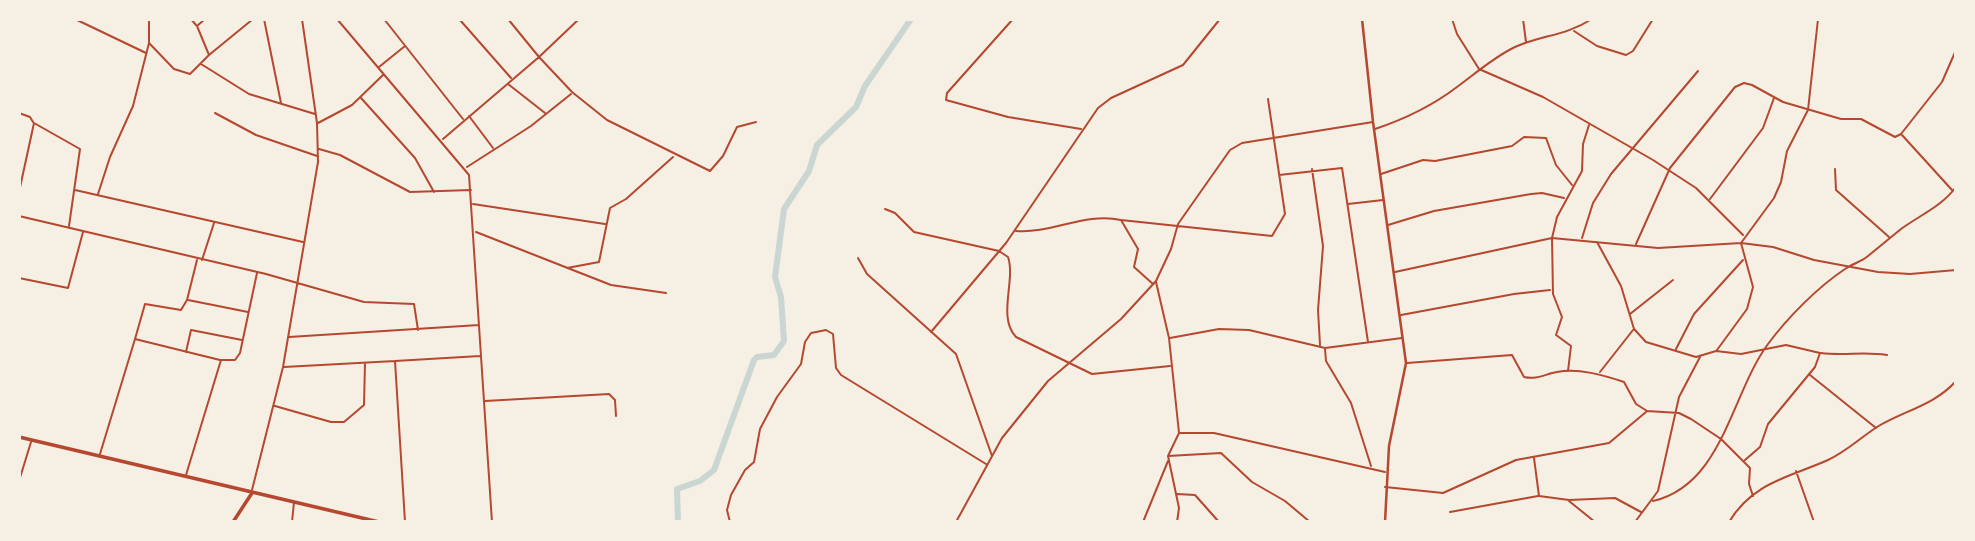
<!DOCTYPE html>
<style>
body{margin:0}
#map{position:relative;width:1975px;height:541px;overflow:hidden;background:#f6efe4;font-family:"Source Serif 4",serif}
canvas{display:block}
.frame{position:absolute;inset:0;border:21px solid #f6efe4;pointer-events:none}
</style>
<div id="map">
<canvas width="1975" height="541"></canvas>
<div class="frame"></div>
</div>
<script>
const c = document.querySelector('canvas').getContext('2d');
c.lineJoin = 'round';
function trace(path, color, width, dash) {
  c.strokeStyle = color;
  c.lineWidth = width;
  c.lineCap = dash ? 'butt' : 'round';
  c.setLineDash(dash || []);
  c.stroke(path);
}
trace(new Path2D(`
 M678,522L677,489L700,481L714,470L754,360L757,357L774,355L784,341L781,297L775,277L784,209L809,171L817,145L856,107L865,86L911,19`), '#c9d6d2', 6);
trace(new Path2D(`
 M75,19L146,53
 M149,19V43L174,69L190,74L209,55
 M191,19L196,25
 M205,19L197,26L209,55L253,19
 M264,19L281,103
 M337,19L469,175L492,522
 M384,19L463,119
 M579,19L539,57L572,92L607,120L710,171L723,156L737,127L756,122
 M694,19H712
 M1013,19L947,93L946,100L1008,117L1081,129
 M1236,19H1253
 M1452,19L1457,34L1479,69L1543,97L1653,160L1696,188L1743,235
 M1523,19L1526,42
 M460,20L511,78
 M19,25L20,19
 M1574,31L1597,46L1626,55L1633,51L1653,19
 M201,64L249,94L315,114
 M379,67L405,46
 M508,84L545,113
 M361,98L415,158L434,192
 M19,113L30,117L33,122
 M215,113L256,135L317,156
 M469,116L493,148
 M318,123L352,105L383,75
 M1375,129C1405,119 1432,106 1457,87C1476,73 1494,57 1515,47C1542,35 1565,36 1592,19
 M1902,135L1952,190
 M443,139L539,57L508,19
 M319,149L340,155L410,192L471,190
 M467,167L531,126L571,94
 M1312,169L1323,246L1318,310L1320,345
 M1835,169L1836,190L1889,237
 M1381,174L1423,160L1435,161L1512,146L1524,137L1546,138L1556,165L1572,185
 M1279,175L1342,168L1368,342
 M75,190L303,242
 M19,192L34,123L80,149L69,226
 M98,194L110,157L133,106L149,43
 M1710,199L1763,128L1774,98
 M473,204L605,224
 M1348,204L1383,200
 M885,209L895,213L914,232L999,251L1008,257C1016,280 997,317 1016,337L1092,374L1170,366
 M19,216L266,274L364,302L414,304L418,330
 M1121,220L1272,236L1285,214L1268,99
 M1388,225L1434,211L1531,194L1542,193L1564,198
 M1016,231C1051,234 1085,212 1121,220L1138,249L1134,267L1153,284
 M476,232L611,285L666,293
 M1582,238L1593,203L1611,174L1698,71
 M1597,242L1621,286L1634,329L1646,342L1696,357L1716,351L1741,354L1786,345L1820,353L1815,367L1768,424L1760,447L1745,460
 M1636,244L1670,168L1735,87L1744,83L1752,85L1783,102L1841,119H1861L1895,137L1901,134L1942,82L1956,50
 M858,258L867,274L956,354L992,456
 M202,260L214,223
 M567,268L599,262L610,208L626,199L673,157
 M1395,272L1552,238L1658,248L1741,243L1774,198L1781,182L1787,151L1808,110L1818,19
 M19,278L68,288L83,232
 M1156,282L1169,338L1179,433L1168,456L1179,508L1177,522
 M188,300L248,312
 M1630,314L1673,280
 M1401,315L1514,294L1550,290
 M931,332L1006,243L1098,108L1111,98L1183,65L1220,19
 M289,337L479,325
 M1170,338L1219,329L1249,330L1325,348L1402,338
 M135,339L145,304L181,310L187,300L197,260
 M1325,349L1326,361L1351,403L1371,466
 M1676,349L1694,314L1743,260
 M1717,350L1747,309L1753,287L1741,243L1773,247L1814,260L1878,272L1910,274L1956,270
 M186,352L191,330L242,340
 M1821,353C1846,356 1863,351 1887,355
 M395,361L480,356
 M1407,363L1512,355L1524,377C1537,380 1545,374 1557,372C1579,368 1603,375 1624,382L1636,404L1647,411L1679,413L1691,419L1721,439L1750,468L1749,484L1753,496
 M284,367L395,361L405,522
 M1568,371L1571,346L1556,335L1562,317L1553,294L1552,238L1557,217L1582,171L1583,144L1589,125
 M1600,372L1633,330
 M1810,375L1876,428
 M485,401L609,394L615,400L616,416
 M275,406L331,422H344L364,405L365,363
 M1179,433H1214L1385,472
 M100,454L135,339L220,360
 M1168,456L1221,453L1252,482L1285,501L1310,522
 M1534,458L1539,496L1569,500L1615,498L1641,512
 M1796,471L1814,522
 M186,475L221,360H235L240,353L257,273
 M19,481L31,442
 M1385,487L1443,493L1516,460L1609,443L1646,412
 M252,490L283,367L318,162L317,123L302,19
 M1177,494L1195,495L1219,522
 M1569,501L1595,522
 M1653,501C1723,485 1731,394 1768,344C1788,317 1818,287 1845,269C1852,264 1861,262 1868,256C1879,247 1890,238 1901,229C1920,215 1941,207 1956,187
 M1450,512L1538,496
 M292,522L294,502
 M730,522L727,510L731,495L745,470L754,462L760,429L777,397L801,364L805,342L811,333L826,330L833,334L836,368L841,375L986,464
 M956,522L1002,438L1048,381L1121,319L1156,281L1171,249L1178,224L1230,150L1242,143L1373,122
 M1143,522L1168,461
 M1635,522L1658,491L1679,397L1700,357
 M1729,522C1753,482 1790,477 1828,460C1847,451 1860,438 1877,427C1903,411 1935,405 1956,381`), '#b5482f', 2);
trace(new Path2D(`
 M1362,19L1373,122L1406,363L1389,446L1385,522`), '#b5482f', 2.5);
trace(new Path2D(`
 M19,437L379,522
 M233,522L252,493`), '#b5482f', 3.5);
</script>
